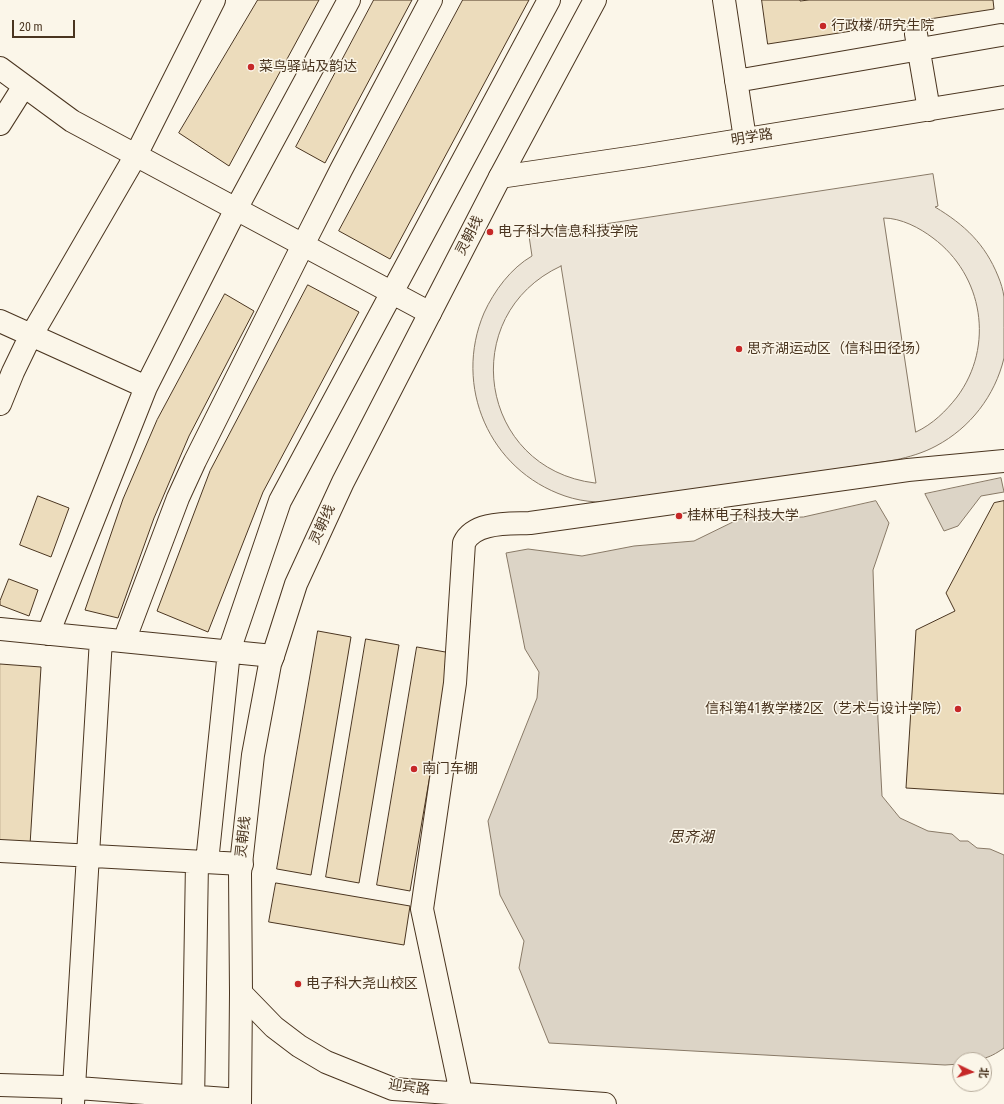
<!DOCTYPE html>
<meta charset="utf-8">
<style>
body{margin:0}
#map{position:relative;width:1004px;height:1104px;overflow:hidden;background:#fbf6e9;font-family:"Roboto Condensed","Noto Sans SC",sans-serif}
canvas{display:block}
.north{position:absolute;left:952px;top:1052px;width:40px;height:40px;box-sizing:border-box;background:#fbf6e9;border:1px solid #b4a999;border-radius:50%;rotate:94deg;font-size:11px;font-weight:700;line-height:16px;text-align:center;color:#4a3520}
.north::after{content:'';display:block;margin:auto;width:14px;height:18px;background:#c62828;clip-path:polygon(50% 0,100% 100%,50% 72%,0 100%)}
.scale{position:absolute;left:12px;top:20px;width:63px;height:18px;box-sizing:border-box;border:2px solid #4a3520;border-top:0;padding-left:5px;font-size:12px;line-height:14px;white-space:nowrap;color:#4a3520;-webkit-text-stroke:3px #fbf6e9;paint-order:stroke}
</style>
<div id="map">
<canvas width="1004" height="1104"></canvas>
<div class="north">北</div>
<div class="scale">20 m</div>
</div>
<script>
const c = document.querySelector('canvas').getContext('2d');
c.lineJoin = 'round';
function fill(path, color) {
  c.fillStyle = color;
  c.fill(path, 'evenodd');
}
function trace(path, color, width, dash) {
  c.strokeStyle = color;
  c.lineWidth = width;
  c.lineCap = dash ? 'butt' : 'round';
  c.setLineDash(dash || []);
  c.stroke(path);
}
function drawText(font, color, halo, rows, align = 'center') {
  c.font = font + ' "Roboto Condensed","Noto Sans SC",sans-serif';
  c.lineWidth = 3;
  c.setLineDash([]);
  c.textBaseline = 'middle';
  c.strokeStyle = halo;
  c.fillStyle = color;
  for (const [text, x, y, turn = 0] of rows) {
    c.save();
    c.translate(x, y);
    c.rotate((+turn || 0) * Math.PI / 180);
    c.textAlign = isNaN(turn) ? turn : align;
    if (halo) c.strokeText(text, 0, 0);
    c.fillText(text, 0, 0);
    c.restore();
  }
}
const green = new Path2D(`
 M933,174L938,206L935,207C965,225 985,244 998,276C1001,283 1003,290 1004,297C1004,317 1004,338 1004,358C995,396 970,428 936,446C923,453 909,457 895,460L628,501C606,503 585,503 565,496C489,470 453,386 484,313C494,291 511,268 532,256L529,236ZM884,218C901,218 920,228 933,238C983,275 995,346 957,397C946,411 933,424 916,432ZM561,266L596,483H595C479,469 455,315 561,266Z`);
fill(green, '#ede6d9');
trace(green, '#887966', 1);
const water = new Path2D(`
 M1001,478L1004,492L981,496L958,526L944,531L925,494Z
 M876,501L889,523L873,570L878,720L882,796L900,818L928,831L952,834L960,841H968L977,848L990,849L1004,855V1048C987,1060 980,1060 960,1060V1064L945,1065L549,1043L519,968L524,941L500,895L488,821L537,698L539,672L525,649L506,553L528,549L582,556L634,546L694,541L739,519L803,517Z`);
fill(water, '#dcd4c6');
trace(water, '#887966', 1);
const building = new Path2D(`
 M258,0H319L229,166L179,133Z
 M374,0H412L325,163L296,147Z
 M463,0H529L390,259L339,231Z
 M762,0H800V1L809,0H993L994,9L768,44Z
 M308,285L359,312L263,492L208,632L157,611L210,471Z
 M225,294L254,311L189,436L154,518L118,618L85,610L123,499L157,420Z
 M38,496L69,508L51,557L20,545Z
 M1004,501V794L906,788L916,630L955,611L946,593L994,503Z
 M9,579L38,590L29,616L0,605V601Z
 M318,631L351,637L311,875L277,869Z
 M366,639L399,645L359,883L326,877Z
 M417,647L451,653L410,891L377,885Z
 M0,664L41,667L30,845L0,843Z
 M276,883L410,906L404,945L269,922Z`);
fill(building, '#ecdcbc');
trace(building, '#4a3520', 1);
const minor = new Path2D(`
 M724,0L745,139
 M916,34L929,110
 M0,68L72,121L430,313
 M736,81L1001,35
 M0,124L24,86
 M500,177L642,156L1004,97
 M0,321L146,387
 M0,404L13,372L27,343L136,155L214,0
 M0,629L273,656
 M48,634L146,387L236,209L349,0
 M124,641L178,498L195,461L303,245L341,170L431,0
 M0,851L242,864
 M207,862L229,651L280,501L549,0
 M241,993L274,1027L299,1046L326,1062L393,1089L605,1104
 M0,1085L64,1087L240,1100
 M461,1093L422,909L455,683L464,543C474,521 510,524 530,523L908,470L1004,461
 M73,1104L101,639
 M193,1104L197,862`);
const major = new Path2D(`
 M240,1104L241,993L240,873L253,755L270,664L273,656L296,584L343,482L500,177L595,0`);
trace(minor, '#4a3520', 24);
trace(major, '#4a3520', 24);
trace(minor, '#fbf6e9', 22);
trace(major, '#fbf6e9', 22);
for (const [x, y, r, color] of [
 [823,26,4,"#c62828"],
 [251,67,4,"#c62828"],
 [490,232,4,"#c62828"],
 [739,349,4,"#c62828"],
 [679,516,4,"#c62828"],
 [958,709,4,"#c62828"],
 [414,769,4,"#c62828"],
 [298,984,4,"#c62828"]
]) {
  const dot = new Path2D();
  dot.arc(x, y, r, 0, 2 * Math.PI);
  c.fillStyle = color;
  c.fill(dot);
  trace(dot, '#fbf6e9', 1.5);
}
drawText('14px', '#4a3520', '#fbf6e9', [
 ["行政楼/研究生院",831,26],
 ["菜鸟驿站及韵达",259,67],
 ["电子科大信息科技学院",498,232],
 ["思齐湖运动区（信科田径场）",747,349],
 ["桂林电子科技大学",687,516],
 ["信科第41教学楼2区（艺术与设计学院）",950,709,"right"],
 ["南门车棚",422,769],
 ["电子科大尧山校区",306,984]
], 'left');
drawText('14px', '#4a3520', '#fbf6e9', [
 ["明学路",752,138,-9],
 ["灵朝线",470,236,-63],
 ["灵朝线",323,525,-66],
 ["灵朝线",244,837,-84],
 ["迎宾路",409,1088,8]
]);
drawText('italic 15px', '#4a3520', '#fbf6e9', [
 ["思齐湖",691,838]
]);
</script>
